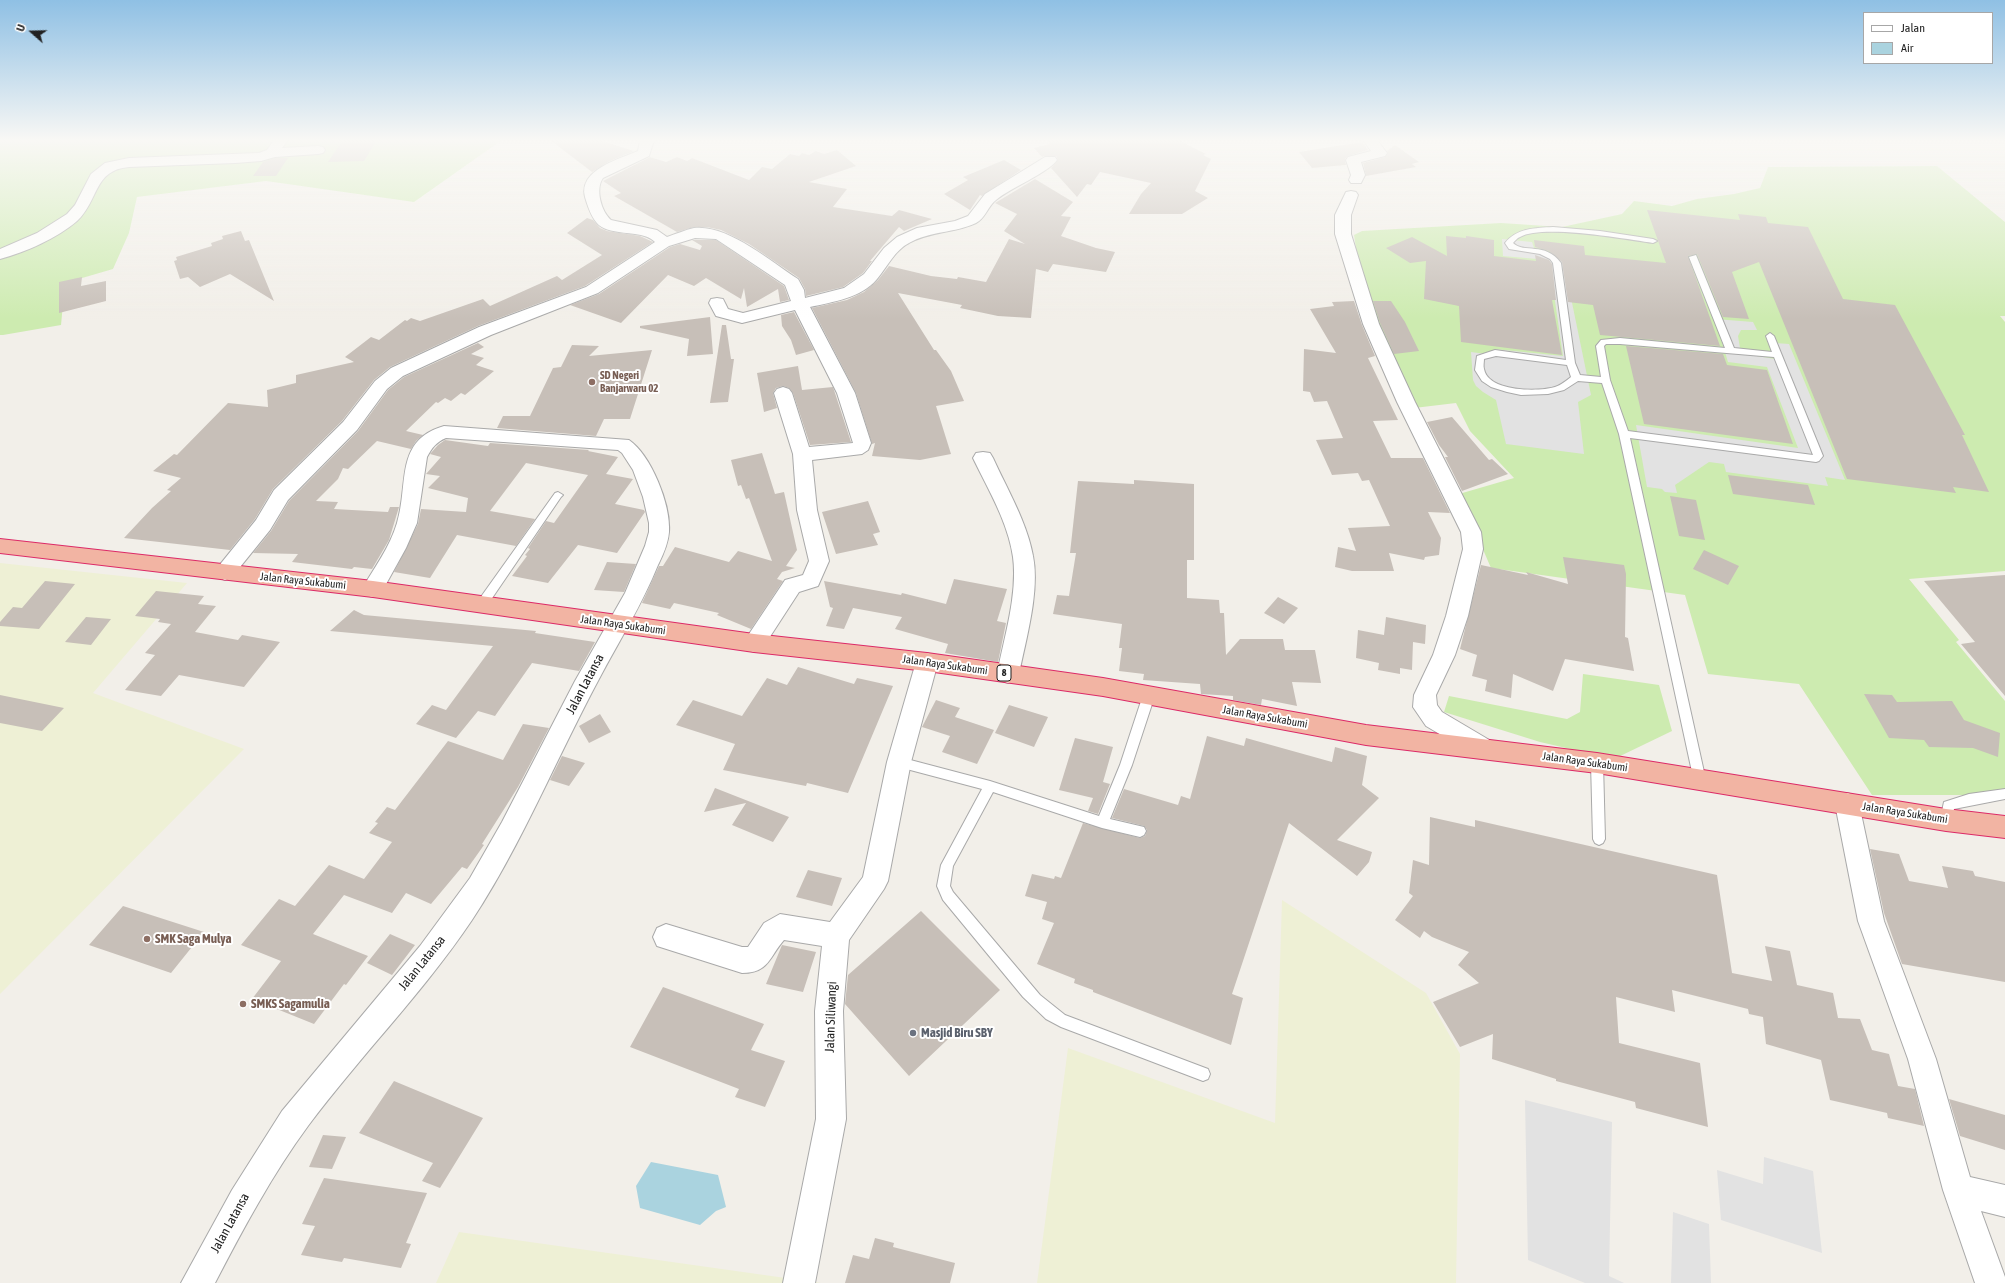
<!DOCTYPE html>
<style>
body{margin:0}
#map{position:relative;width:2005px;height:1283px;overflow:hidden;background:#f2efe9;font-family:"Asap Condensed",sans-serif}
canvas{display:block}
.legend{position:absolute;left:1863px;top:12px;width:130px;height:52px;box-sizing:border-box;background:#fff;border:1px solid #a7a7a7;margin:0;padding:5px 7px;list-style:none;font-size:12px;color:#222}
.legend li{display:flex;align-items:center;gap:8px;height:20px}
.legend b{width:20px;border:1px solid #a7a7a7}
.north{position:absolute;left:12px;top:12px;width:40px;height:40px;-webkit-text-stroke:3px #fff;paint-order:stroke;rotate:290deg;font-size:11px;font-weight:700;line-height:16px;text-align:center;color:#222}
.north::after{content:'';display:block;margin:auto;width:14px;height:18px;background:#222;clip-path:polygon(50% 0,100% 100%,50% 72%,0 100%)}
</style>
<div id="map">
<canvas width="2005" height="1283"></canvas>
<ul class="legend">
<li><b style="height:5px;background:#fff"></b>Jalan</li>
<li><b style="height:11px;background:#aad3df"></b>Air</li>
</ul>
<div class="north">U</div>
</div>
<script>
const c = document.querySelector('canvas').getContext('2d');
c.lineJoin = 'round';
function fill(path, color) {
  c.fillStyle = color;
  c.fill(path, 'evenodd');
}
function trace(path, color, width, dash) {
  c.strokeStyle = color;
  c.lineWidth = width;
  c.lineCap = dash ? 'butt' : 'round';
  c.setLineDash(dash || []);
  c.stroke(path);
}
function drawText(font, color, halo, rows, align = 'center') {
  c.font = font + ' "Asap Condensed",sans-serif';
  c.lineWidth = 4;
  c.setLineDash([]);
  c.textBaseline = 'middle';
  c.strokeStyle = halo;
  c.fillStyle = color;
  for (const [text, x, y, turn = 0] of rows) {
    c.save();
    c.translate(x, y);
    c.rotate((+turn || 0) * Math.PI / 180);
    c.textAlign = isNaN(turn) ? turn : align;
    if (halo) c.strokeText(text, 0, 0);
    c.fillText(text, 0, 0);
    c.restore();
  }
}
fill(new Path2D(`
 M0,563L187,583L93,693L244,749L0,994Z
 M1282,900L1426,993L1460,1054L1456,1283H1037L1068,1048L1275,1123Z
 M459,1232L821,1283H436Z`), '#eef0d5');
fill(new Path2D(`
 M0,140H502L414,202L266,181L137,197L129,233L113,269L65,283L61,325L3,335H0Z
 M1937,166L2005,222V316H2000L2005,322V571L1909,579L1959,640L1956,642L2005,701V795H1872L1799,684L1708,674L1685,595L1491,568L1459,494L1514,478L1470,431L1456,403L1414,408L1367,324L1354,235L1362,231L1501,223L1562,227L1622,214L1634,201L1672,206L1697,199L1734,194L1760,188L1768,167Z
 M1583,674L1659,685L1672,731L1614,759L1540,742L1444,712L1449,696L1567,719L1580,712Z`), '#cdebb0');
fill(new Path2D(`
 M1502,239L1532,242L1535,251L1562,254L1591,395L1578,402L1584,454L1506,444L1496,400L1483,392L1476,386L1473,380L1471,352L1493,355L1494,349L1563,356L1549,260L1503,256Z
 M1715,319L1753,322L1757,330H1741L1738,336L1740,348L1757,356L1775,359L1776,351L1775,343L1789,344L1845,480L1825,477L1828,486L1726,472L1724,464L1709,462L1675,485L1677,493L1665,492L1662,489L1647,487L1636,425L1798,448L1767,367L1728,362Z
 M1525,1100L1612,1122L1609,1276L1624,1283H1585L1528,1260Z
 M1764,1157L1813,1171L1822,1253L1721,1220L1717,1170L1763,1184Z
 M1673,1212L1709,1224L1711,1283H1671Z`), '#e2e2e2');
fill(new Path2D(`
 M651,1162L718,1175L726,1207L716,1211L700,1225L640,1208L636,1186Z`), '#aad3df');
fill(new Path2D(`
 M343,140H377L364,161L328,162Z
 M550,140H599L634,151L610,161L592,172Z
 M1046,140H1178L1206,154L1203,155L1211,159L1195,191L1208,198L1182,214H1129L1141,194L1151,183L1100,172L1091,185L1087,184L1077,197L1051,168L1058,160L1056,156H1045L1042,157L1034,148L1050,144Z
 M1362,142L1368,150L1348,156L1345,159L1346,165L1312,168L1299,152Z
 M1395,145L1419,162L1412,164L1416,167L1366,176L1363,163L1385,157L1388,153L1387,151Z
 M837,150L856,166L809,182L847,189L833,207L892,216L899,210L932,219L904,231L899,227L870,261H872L863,273L843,287L806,296L805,289L799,278L749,244L721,230L707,227H694L677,232L614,196L621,193L603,181L650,157L666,162L677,157L687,161L692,158L749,180L762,167L772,169L790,154L799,156L802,153L809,155L816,151L824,154Z
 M275,158H288L276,176H253L263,162Z
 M1004,160L1021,170L982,196L980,195L970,210L944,194L968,180L963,177Z
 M1035,179L1073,202L1061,216L1071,217L1061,236L1096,248L1115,252L1106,272L1053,264L1048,272L1036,269L1031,318L998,316L960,308L962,305L898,293L934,350H936L951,371L964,401L936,406L951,454L920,460L872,456L875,443L872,444L856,393L812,308L847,300L864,292L878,280L889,266L931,276L957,279L958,277L986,282L1009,239L1025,244L1004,231L1017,214L995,203Z
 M1647,210L1740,220L1738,214L1766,217L1768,223L1808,227L1843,299L1895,305L1965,435H1962L1989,492L1953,487L1956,493L1847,479L1759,262L1732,272L1749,319L1723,317L1697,254L1688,256L1720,346L1600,335L1593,305L1568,302L1562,262L1549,251L1535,247L1534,240L1584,246L1585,255L1666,263Z
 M587,218L593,220L600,228L607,231L640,236L653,242L585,286L478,326L390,367L374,380L342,421L273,489L255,519L230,550L124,538L152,508L171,491L167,490L181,478L153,471L174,454L177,455L228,403L268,407L267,390L296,383V375L354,362L345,357L371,337L379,340L405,320L407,321L411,318L420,321L483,299L490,306L557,276L562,280L602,255L567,233Z
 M241,231L245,241L249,240L274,301L230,274L200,287L188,277L180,279L174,261L177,260L176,257L212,246L211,243L223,239L222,236Z
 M1446,236L1466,238V236L1494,240V256L1536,261L1535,255L1549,260L1552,264L1556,300H1552L1562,355L1461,342L1459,306L1424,299L1426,261L1410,263L1386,248L1412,237L1447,256Z
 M692,240H716L784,286L789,300L780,302L778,289L747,307L744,288L741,299L706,278L694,286L668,275L621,323L570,305L599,294L670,247L680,244L700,250L702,246Z
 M82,277L81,286L106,281V301L59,313V282Z
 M1354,301L1362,325L1375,356L1368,358L1398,420L1373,421L1391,458H1423L1450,513L1428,512L1441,538L1439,555L1425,557L1424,560L1389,553L1394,571H1352L1335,567L1338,547L1356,551L1348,528L1390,526L1369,480L1362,481L1358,473L1332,475L1316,440L1343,438L1327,401L1314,402L1310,392L1303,391L1304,349L1336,353L1310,309L1334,306L1332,302Z
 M1373,301H1391L1405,322L1419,351L1394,354L1380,323Z
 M794,312L814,350L796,355L791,340L782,326L781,315Z
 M710,317L713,354L687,356L689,339L640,328V326Z
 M722,325H726L731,359H734L728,402L710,403Z
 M478,343L484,347L471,354L484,358L476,365L494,371L465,395L461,393L451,401L445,398L438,403L436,402L406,431L423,435L416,441L411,449L377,441L348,469L343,468L338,479L316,501L338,502L334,509L388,512L390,507H399L389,540L372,569L354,567L352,569L292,562L298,554L253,553L271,531L289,501L358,431L388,390L404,377Z
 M572,345L599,346L589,356L652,350L630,419H604L596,436L497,428L503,416H530L553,368L561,367Z
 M1626,346L1723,354L1727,365L1767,370L1793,444L1644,424Z
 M798,366L802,390L833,387L851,442L810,445L793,393L789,388L783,386L776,388L773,393L777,408L764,412L757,373Z
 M1452,417L1489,460L1492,459L1508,474L1462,491L1445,457H1448L1439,445L1427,422Z
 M445,440L488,446L490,443L589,450L588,451L618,457L606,474L633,479L615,504L644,510L645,512L617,553L578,545L548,583L512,576L527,556L525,555L530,549L528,548L546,521L554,523L588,475L526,463L490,511L535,519L516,546L457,535L430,578L394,572L418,524L421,509L466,512L468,498L428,488L440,476L426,474L441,457L430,454L438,445Z
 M762,453L775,494L784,492L797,550L786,566L795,568L782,572L777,579L783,581L751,629L717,615L719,613L674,603L670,609L642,603L659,566H663L675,547L729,562L738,551L772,561L749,498L746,499L741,485L738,486L731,460Z
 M1728,475L1808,485L1815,505L1733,494Z
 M1134,480L1194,484V560H1187V598L1219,600L1220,613H1224L1226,655L1240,639H1283L1285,650H1315L1321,683L1292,682L1297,706L1262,699L1261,705L1233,700V696L1201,694L1200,684L1143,680L1144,674L1119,671L1122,648H1119L1122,624L1053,614L1057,595L1069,596L1076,553H1070L1078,481L1134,484Z
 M1670,496L1696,500L1705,540L1679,536Z
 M868,501L880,532L873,534L878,545L836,554L822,512Z
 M1704,550L1739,566L1728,585L1693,569Z
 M1563,557L1624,565L1626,574L1625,637L1628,638L1634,671L1565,659L1553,691L1513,674L1511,698L1485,691L1487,680L1472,676L1477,655L1460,649L1481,565L1528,575L1526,572L1568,584Z
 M607,562L636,564L624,592L594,590Z
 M2005,575V696L1961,644L1975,642L1924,581Z
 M954,579L1007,589L997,621L1006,623L998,662L945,653L948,644L895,629L902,617L853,608L844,629L826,626L833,608L830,607L824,581L901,595L902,593L946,604Z
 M45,581L75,584L39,629L0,626V622L13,607L22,608Z
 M156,591L204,596L198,604L216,606L195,632L238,640L242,635L280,642L244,687L179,675L161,696L125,690L155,655L145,653L171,624L158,622L160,619L135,616Z
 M1278,597L1298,608L1284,624L1264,613Z
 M354,610L364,615L536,631L535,633L595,642L579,671L532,663L495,716L478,711L456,738L416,724L432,705L446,710L493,646L330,631Z
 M86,617L111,619L91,645L65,642Z
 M1386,617L1426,625L1425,644L1413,642L1412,670L1400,668V674L1378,670L1379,663L1356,658L1358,630L1384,635Z
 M798,667L854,684L857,678L893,686L848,793L807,783L806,786L723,770L735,744L676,725L693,700L742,716L767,678L787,685Z
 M1864,694L1892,695L1897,702L1952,701L1964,720L2000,733L1998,757L1973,748L1929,747L1924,740L1889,738Z
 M0,695L64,708L42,731L0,723Z
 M936,700L960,708L955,717L994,730L977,764L942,752L950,736L922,727Z
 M1009,705L1048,717L1034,747L995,733Z
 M600,714L611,732L589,743L579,726Z
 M523,724L549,728L518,787L482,844L484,845L467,869L462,867L431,904L406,893L392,913L344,895L313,934L368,956L346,985L344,984L314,1024L252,999L281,961L241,945L279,899L295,906L329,865L364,879L392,842L369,833L378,823L375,822L387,807L395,810L448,741L503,760Z
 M1207,736L1244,746L1246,738L1332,762L1335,747L1367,756L1362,785L1379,798L1337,840L1372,852L1369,862L1357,876L1289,823L1232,994L1243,998L1231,1045L1093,992V990L1074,983L1075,979L1037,964L1054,923L1042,919L1047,902L1025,896L1032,874L1054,879L1055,876L1061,878L1083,823L1140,838L1145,836L1147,830L1144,826L1112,818L1124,789L1178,805L1181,796L1190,799Z
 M1075,738L1113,747L1103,782L1110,784L1098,814L1088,811L1093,798L1059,790Z
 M562,756L585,763L569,786L550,780Z
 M715,788L789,817L773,842L732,825L746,803L704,812Z
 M1430,817L1475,827V820L1717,875L1732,973L1772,981L1765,946L1790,951L1797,985L1833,993L1838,1018L1860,1019L1872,1050L1889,1054L1898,1086L1915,1089L1924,1126L1888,1118L1887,1113L1830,1100L1821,1060L1766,1044L1763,1017L1749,1014L1748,1009L1672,990L1675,1012L1616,997L1619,1043L1700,1063L1708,1127L1636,1108L1635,1102L1556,1081V1079L1492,1059L1493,1034L1460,1047L1433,1002L1479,983L1458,965L1469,952L1432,937L1424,931L1420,938L1395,920L1413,896L1409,893L1413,860L1429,865Z
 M1870,849L1899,854L1909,881L1948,888L1942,866L1973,871L1975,876L2005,882V982L1902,964L1884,913Z
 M808,870L842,878L832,906L796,897Z
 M123,906L204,932L171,973L89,945Z
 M921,911L1000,990L909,1076L845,1004L848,975Z
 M390,934L415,945L392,975L367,963Z
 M782,945L816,952L803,992L766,984Z
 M663,987L764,1024L751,1050L785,1061L765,1107L735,1097L739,1089L630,1047Z
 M394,1081L483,1118L440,1188L422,1181L433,1163L359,1133Z
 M1949,1099L2005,1115V1150L1960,1136Z
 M323,1135L346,1137L332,1169L309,1167Z
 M324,1178L427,1193L406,1243L411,1244L401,1268L344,1258L342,1262L301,1255L315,1226L302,1224Z
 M875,1238L894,1243L893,1247L955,1263L950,1283H845L853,1255L869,1259Z`), '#c7bfb8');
const service = new Path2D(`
 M1553,227L1600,231L1653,239L1657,241L1653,243C1626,239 1542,224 1520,237C1517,238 1515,241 1513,243C1524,254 1545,241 1561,263L1575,363L1580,375L1601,377L1596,346L1601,340L1620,338L1725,348L1689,257L1696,255L1734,348L1772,352L1766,336L1770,333L1774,336L1823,456L1819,461L1816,462L1630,438L1706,781L1704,785L1700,786L1696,785L1694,781L1619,434L1602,383L1578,381L1564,390L1548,394L1521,395L1507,392L1491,387L1482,381L1475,370L1477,356L1495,350L1566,360L1553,263L1550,259L1540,254L1509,249L1505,243C1517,228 1535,228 1553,227ZM1606,344H1620L1774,357L1813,455L1628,431L1610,380L1604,346ZM1496,356L1567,365L1571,377C1566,381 1561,385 1555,387C1539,392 1488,392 1484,369C1483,366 1484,362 1484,359Z
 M558,492L563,495L561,497L486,607H478L477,604L478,601L555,493Z
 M1149,690L1153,692L1155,695L1132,765L1110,819L1144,827L1146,831L1144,835L1140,837L1102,828L993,792L953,866L950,886L953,892L1040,995L1065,1015L1208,1069L1210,1074L1208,1079L1203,1081L1061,1027L1046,1019L1023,997L943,900L937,886L941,865L982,789L899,767L895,766L893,762L895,758L899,757L990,781L1099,816L1120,765L1143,695L1145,692Z
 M1597,758L1601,759L1603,763L1605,839L1603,843L1599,845L1595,843L1593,839L1591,763L1593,759Z
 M2005,789V799L1954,809L1950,824L1946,825L1942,824L1940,820L1944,802L1969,794Z`);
const minor = new Path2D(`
 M274,140H288L282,148L318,146L323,147L325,150L323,153L318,154L275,157L261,161L235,163L129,167C93,170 99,201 77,221C57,238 26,252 0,259V249L37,233L67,214L75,205L91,174L105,163L129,158L259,153L267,150Z
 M640,140H654L649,156L603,178C595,189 601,211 611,220L657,230L667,237C676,234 685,230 694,228C727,224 770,261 798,279L804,290L805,298L844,288L864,274L884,248L897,237L917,228L955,221L968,216L985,194L1045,157H1055L1057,160C1048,173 1010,188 996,200C988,206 985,219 976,223C955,233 930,231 909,243C895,250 887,267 877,279C861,298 833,302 810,307L855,393L871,443L868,450L862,454L812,460L817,510L829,561L818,586L799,592L762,649L754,652L746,649L743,643L785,580L803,575L809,561L797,510L793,454L774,393L777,389L783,387L789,389L792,393L809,447L853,443L837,393L795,310L742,323L716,316L709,303L711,299L717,298L723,299L728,309L743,313L791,301L785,285L716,239L695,238L669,246L598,293L491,335L403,376L387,389L357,430L288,500L270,530L232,577L225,580L218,577L215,572L218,567L256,520L274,490L343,422L375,381L391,368L479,327L586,287L655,242C650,237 643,235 635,234C602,230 595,231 585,197C578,170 619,159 638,151Z
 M1363,140H1377L1387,153L1385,156L1361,162L1365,175L1361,183H1351L1349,180L1351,175L1346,160L1348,157L1371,151Z
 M1351,191L1356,192L1358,195L1351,215V234L1379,324L1415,402L1481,532L1483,549L1468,616L1455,655L1436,695L1437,705L1442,712L1491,741L1495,748L1491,755L1483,758L1475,755L1426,726L1413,707L1414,695L1433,655L1446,616L1463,549L1461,532L1397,402L1363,324L1335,234V215L1346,192Z
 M444,426L629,440C651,455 671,505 669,532C668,544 663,555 658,565C642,605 619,641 599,679C556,759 522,844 472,920C423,993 361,1055 308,1126C272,1175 243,1229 215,1283H181L232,1190L282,1111L420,946L470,878L502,822L575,681L625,593L645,546L649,532V523L643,497L633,470L622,453L618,450L446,438C436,442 432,448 427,457L417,523L406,548L380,595L373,597L366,595L362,589C374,568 390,547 397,523C409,485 394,440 444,426Z
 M983,452L990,453L993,458C1007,489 1027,522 1033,556C1040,591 1026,639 1019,674L1016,680L1008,683L1000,680L997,674C1004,638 1018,594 1013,557C1008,522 988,489 973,458L976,453Z
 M927,653L935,656L938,662L911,762L888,881L884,889L849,940L843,1011L846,1119L815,1283H783L816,1119L815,1011L822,946L784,940C769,957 769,973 742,973L657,946L653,937L657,928L666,924L742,947H748L764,923L780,914L830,922L863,877L887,762L916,662L919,656Z
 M1847,793L1856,796L1859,804L1884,921L1936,1059L1970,1177L2005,1185V1217L1981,1211L2005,1277V1283H1975L1943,1190L1908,1059L1858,921L1835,804L1838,796Z`);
const trunk = new Path2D(`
 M0,539L373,581L754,634L927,653L1103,678L1366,725L1597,753L1946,809L2005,816V838L1946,831L1597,773L1366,745L1103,696L927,671L754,652L373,597L0,553Z`);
trace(service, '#a9a9a9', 2);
trace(minor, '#a9a9a9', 2);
trace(trunk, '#dc2a67', 2);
fill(service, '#fff');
fill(minor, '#fff');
fill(trunk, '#f2b4a3');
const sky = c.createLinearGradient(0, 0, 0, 319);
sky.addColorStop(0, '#8fc0e4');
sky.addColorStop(0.44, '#f9f8f5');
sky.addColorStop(1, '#f9f8f500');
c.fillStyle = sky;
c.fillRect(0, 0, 2005, 319);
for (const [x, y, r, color] of [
 [592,382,4,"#8d6e63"],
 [147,939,4,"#8d6e63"],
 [243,1004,4,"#8d6e63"],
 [913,1033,4,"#6b7280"]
]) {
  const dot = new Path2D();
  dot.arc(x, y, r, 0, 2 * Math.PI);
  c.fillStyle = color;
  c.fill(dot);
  trace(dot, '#fff', 1.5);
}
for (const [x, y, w] of [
 [1004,673,14]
]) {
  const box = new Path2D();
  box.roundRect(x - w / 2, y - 8, w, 16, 3);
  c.fillStyle = '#fff';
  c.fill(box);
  trace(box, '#222', 1);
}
drawText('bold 10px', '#222', null, [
 ["8",1004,673]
]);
drawText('bold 11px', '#785e54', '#fff', [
 ["SD Negeri",600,376],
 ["Banjarwaru 02",600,389]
], 'left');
drawText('11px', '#222', '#fff', [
 ["Jalan Raya Sukabumi",303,581,6],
 ["Jalan Raya Sukabumi",623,625,8],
 ["Jalan Raya Sukabumi",945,665,8],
 ["Jalan Raya Sukabumi",1265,717,10],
 ["Jalan Raya Sukabumi",1585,762,8],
 ["Jalan Raya Sukabumi",1905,813,9]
]);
drawText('13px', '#222', '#fff', [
 ["Jalan Latansa",585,684,-62],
 ["Jalan Latansa",422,963,-51],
 ["Jalan Siliwangi",831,1017,-88],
 ["Jalan Latansa",230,1223,-61]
]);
drawText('bold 13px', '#785e54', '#fff', [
 ["SMK Saga Mulya",155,939],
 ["SMKS Sagamulia",251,1004]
], 'left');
drawText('bold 13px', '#5b616d', '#fff', [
 ["Masjid Biru SBY",921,1033]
], 'left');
</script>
